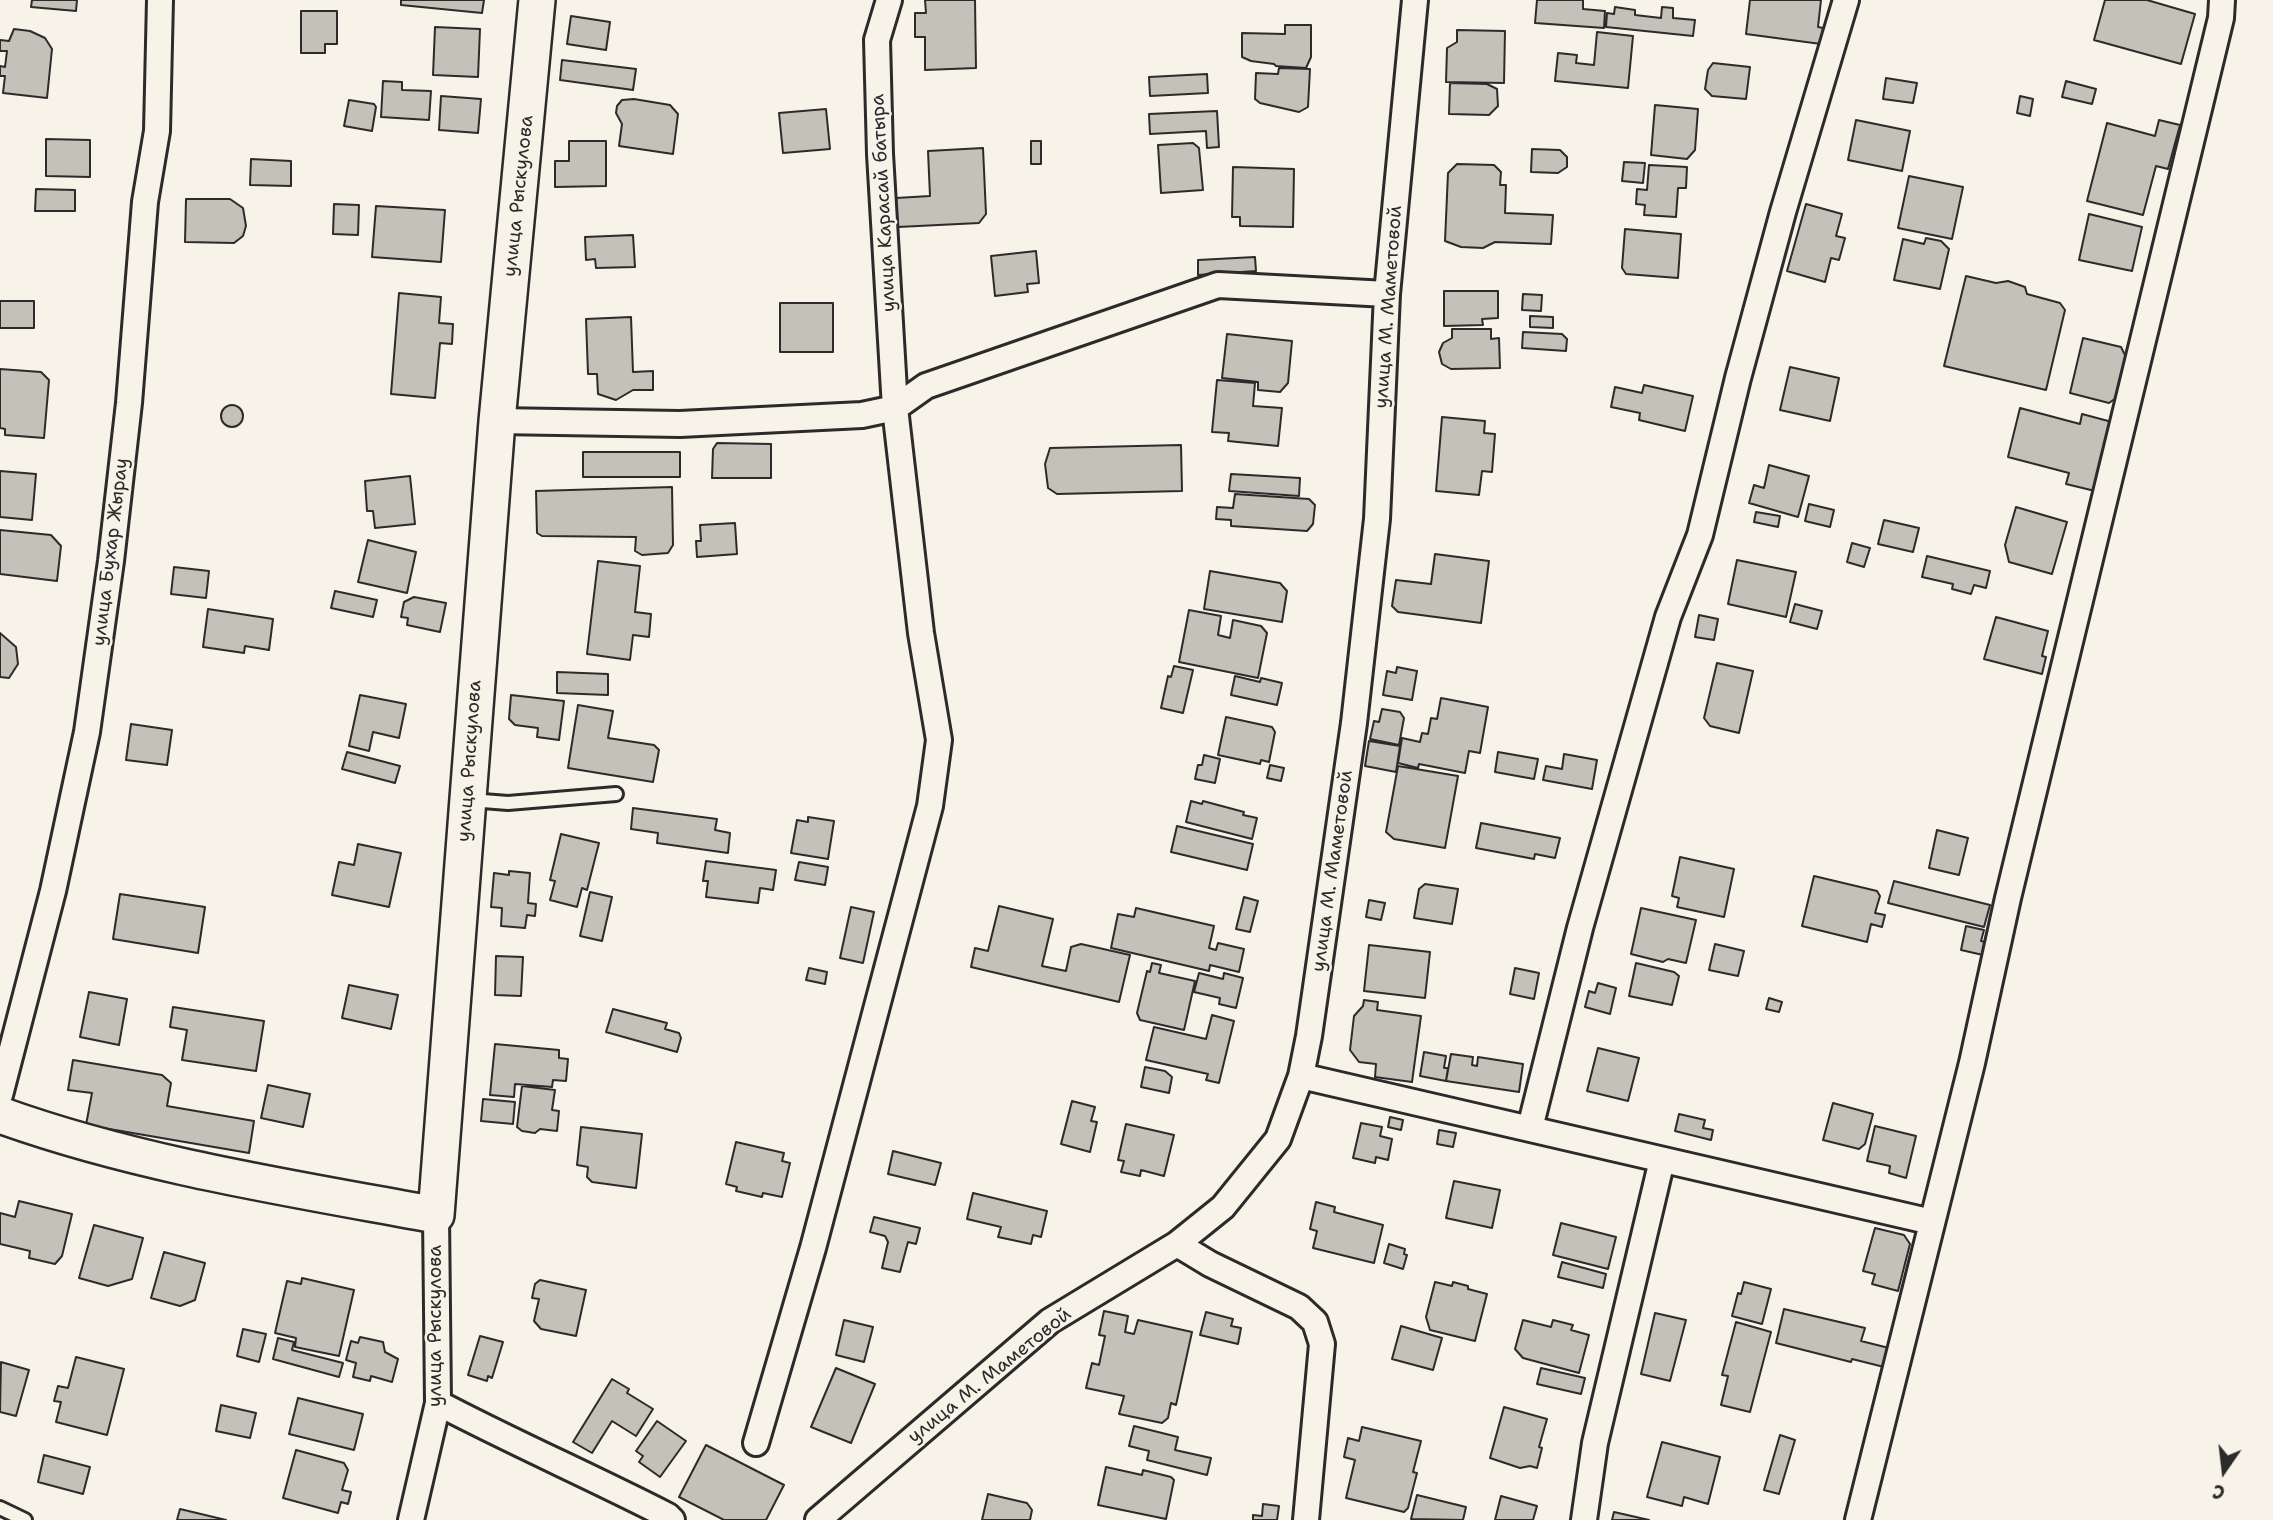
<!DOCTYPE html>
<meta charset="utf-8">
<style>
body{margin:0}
#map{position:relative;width:2273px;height:1520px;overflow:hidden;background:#f7f3e8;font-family:"Shantell Sans",sans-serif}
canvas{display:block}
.north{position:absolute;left:2189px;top:1436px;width:70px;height:70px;-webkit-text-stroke:5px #f7f3e8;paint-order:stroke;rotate:194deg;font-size:19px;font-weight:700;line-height:28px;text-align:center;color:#2b2b2b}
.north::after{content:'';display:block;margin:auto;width:24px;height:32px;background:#2b2b2b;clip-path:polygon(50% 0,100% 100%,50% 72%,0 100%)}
</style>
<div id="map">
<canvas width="2273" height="1520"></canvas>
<div class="north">С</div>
</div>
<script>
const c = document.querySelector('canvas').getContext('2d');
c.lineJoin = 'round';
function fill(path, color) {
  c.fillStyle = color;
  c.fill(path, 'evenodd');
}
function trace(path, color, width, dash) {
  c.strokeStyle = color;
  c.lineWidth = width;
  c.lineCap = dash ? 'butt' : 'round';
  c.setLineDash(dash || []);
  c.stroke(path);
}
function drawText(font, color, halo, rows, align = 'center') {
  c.font = font + ' "Shantell Sans",sans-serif';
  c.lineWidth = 5;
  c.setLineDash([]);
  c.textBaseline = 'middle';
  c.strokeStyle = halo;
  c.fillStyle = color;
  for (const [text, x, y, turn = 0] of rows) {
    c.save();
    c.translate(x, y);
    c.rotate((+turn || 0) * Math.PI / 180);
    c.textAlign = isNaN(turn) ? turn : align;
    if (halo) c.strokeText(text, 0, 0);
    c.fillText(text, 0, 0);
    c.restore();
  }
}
const building = new Path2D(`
 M32,0H77L76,11L31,7Z
 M401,0H484L482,13L401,5Z
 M925,0H975L976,68L925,70V37H915V13H926Z
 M1537,0H1583V9L1605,11L1604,28L1535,23Z
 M1750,0H1821L1818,27L1823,28L1821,44L1746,34Z
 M2105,0H2147L2195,14L2181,64L2094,40Z
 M1615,7L1635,10V15L1661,18L1662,7L1673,8V18L1695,20L1693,36L1606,27L1607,13L1614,14Z
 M301,11H337V44H325V53H301Z
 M571,16L610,22L606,50L567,44Z
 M1285,25H1311V57L1306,68L1276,66L1274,64L1251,61L1242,57V33L1285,34Z
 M435,27L480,29L478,77L433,75Z
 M14,29L30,31L45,38L52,49L47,98L3,93L5,76H0V66L5,67L7,51H0V40L9,41Z
 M1457,30L1505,31L1504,83L1446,82L1447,48L1457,42Z
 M1597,32L1633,36L1628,88L1555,81L1558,53L1577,55L1576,63L1594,65Z
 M562,60L636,69L633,90L560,80Z
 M1713,63L1750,67L1746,99L1712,96L1705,89L1708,70Z
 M1279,68L1310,69L1308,107L1299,112L1260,103L1255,99L1256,73L1278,74Z
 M1207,74L1208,93L1150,96L1149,77Z
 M1886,78L1917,83L1913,103L1883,99Z
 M383,81L402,82V90L431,91L429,120L381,117Z
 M2066,81L2096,89L2092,104L2062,97Z
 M1450,83L1487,84L1497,89L1498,106L1489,115L1449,114Z
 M441,96L481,99L478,133L439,130Z
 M2020,96L2033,99L2030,116L2017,113Z
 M634,99L670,105L678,114L673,154L619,146L622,124L616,113L617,106L622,100Z
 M349,100L374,104L376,107L372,131L344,126Z
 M1655,105L1698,109L1695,150L1687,159L1651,155Z
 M826,109L830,149L783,153L779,113Z
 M1217,111L1219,147L1207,148L1206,131L1150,134L1149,114Z
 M1856,120L1910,131L1902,171L1848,160Z
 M2159,120L2180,125L2168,169L2156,166L2143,215L2087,201L2107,123L2155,136Z
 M46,139L90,140V177L46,176Z
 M569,141H606V186L555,187V161H569Z
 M1031,141H1041V164H1031Z
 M1193,143L1199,148L1203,190L1161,193L1158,145Z
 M983,148L986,214L979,223L898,227L896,198L930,196L928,151Z
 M1532,149L1560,150L1567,157V167L1558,173L1531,172Z
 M251,159L291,161V186L250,185Z
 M1624,162L1645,163L1643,183L1622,181Z
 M1457,164L1494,165L1501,172L1500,185H1506L1505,213L1553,215L1551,244L1495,242L1483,248L1461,247L1445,241L1448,173Z
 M1649,165L1687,167L1686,188H1678L1676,217L1644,215L1645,205L1636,204L1637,189L1647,190Z
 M1233,167L1294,169L1293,227L1240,226V217H1232Z
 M1909,176L1963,187L1952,239L1898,228Z
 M36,189L75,190V211H35Z
 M186,199H230L243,208L246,226L243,236L234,243L185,242Z
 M334,204L359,205L358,235L333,234Z
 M1806,204L1842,214L1836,236L1845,238L1839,260L1831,258L1825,282L1787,271Z
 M376,206L445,210L441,262L372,257Z
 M2089,214L2142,227L2132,271L2079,260Z
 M1625,229L1681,234L1678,278L1626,274L1622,268Z
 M633,235L635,267L596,268L595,259L586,260L585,237Z
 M1926,238L1941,241L1949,249L1940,289L1894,280L1903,239L1924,244Z
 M1036,251L1039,283L1027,284L1028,292L995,296L991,256Z
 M1255,257L1256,271L1198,275V260Z
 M1966,276L1996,283L2008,281L2025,287L2027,294L2060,303L2065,310L2046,390L1944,366Z
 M1444,291H1498V318L1482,319L1483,325L1444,326Z
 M399,293L441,297L439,323L453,324L452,344L440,343L435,398L391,394Z
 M1523,294L1542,295L1541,311L1522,310Z
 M0,301H34V328H0Z
 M780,303H833V352H780Z
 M1530,316L1553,317V328L1530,327Z
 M631,317L633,372L653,371V390H633L616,400L598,394L597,374H588L586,319Z
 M1452,329H1491V339L1499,338L1500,368L1451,369L1442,364L1439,352L1443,343L1452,338Z
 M1523,332L1562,334L1567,339L1566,351L1522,348Z
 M1227,334L1292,341L1288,383L1280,392L1258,390V382L1222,378Z
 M2083,338L2121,347L2126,357L2116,398L2109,403L2070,393Z
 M1790,367L1839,378L1830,421L1780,410Z
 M0,369L41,372L49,380L44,438L5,435V429L0,428Z
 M1217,380L1255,383L1253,406L1282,408L1278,446L1228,441L1229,433L1212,432Z
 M1644,385L1693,396L1685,431L1639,420L1640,413L1611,407L1615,387L1642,393Z
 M221 416a11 11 0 1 1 22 0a11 11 0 1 1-22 0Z
 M2020,408L2080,424L2082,414L2112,422L2095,491L2066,484L2069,473L2008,457Z
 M1442,417L1485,421L1484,433L1495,434L1492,472L1482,471L1479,495L1436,491Z
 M717,443L771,444V478H712L713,449Z
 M1181,445L1182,491L1057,494L1048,488L1045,464L1050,448Z
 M583,452H680V477H583Z
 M1769,465L1809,476L1798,517L1749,503L1754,485L1764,488Z
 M0,471L36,474L32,520L0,517Z
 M1231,474L1300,478L1299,496L1229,491Z
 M410,476L415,524L375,528L373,511H367L365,481Z
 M672,487L673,545L668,553L642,555L635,551L636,537L542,536L537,533L536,491Z
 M1235,494L1309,499L1315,505L1313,524L1307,531L1231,526V520L1216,519L1217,507L1233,508Z
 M1809,504L1834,510L1830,527L1805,521Z
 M2016,507L2067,522L2052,574L2009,562L2005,545Z
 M1756,512L1780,516L1778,527L1754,522Z
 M1884,520L1919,528L1913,552L1878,544Z
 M735,523L737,554L697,557L696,541H701L700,525Z
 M0,530L51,535L61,546L57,581L0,574Z
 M368,540L416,552L407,593L358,582Z
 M1852,543L1870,548L1864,567L1847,562Z
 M1435,554L1489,561L1481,623L1398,612L1392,606L1396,580L1431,584Z
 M1927,556L1990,571L1986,588L1974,585L1971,594L1952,589L1953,584L1922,577Z
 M1737,560L1796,572L1786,617L1728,604Z
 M598,561L640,566L635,612L651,614L649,637L633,635L630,660L587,654Z
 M174,567L209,571L206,598L171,594Z
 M1210,571L1280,583L1287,591L1282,622L1204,609Z
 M335,591L377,600L373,617L331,608Z
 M414,597L446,603L440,632L407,625L408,618L401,617L404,602Z
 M1795,604L1822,611L1817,629L1790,622Z
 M208,609L273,619L269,650L245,646L244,653L203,647Z
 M1189,610L1221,616L1218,635L1230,638L1233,620L1261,626L1267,633L1258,678L1179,662Z
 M1699,615L1718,619L1714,640L1695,637Z
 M1996,617L2048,631L2042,656L2046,657L2042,674L1984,659Z
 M0,633L16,647L18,664L9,678L0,677Z
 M1717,663L1753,671L1739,733L1710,726L1704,718Z
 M1174,666L1193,670L1183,713L1161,708L1168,676L1171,677Z
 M1397,667L1417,671L1412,700L1383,695L1387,671L1396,673Z
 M557,672L608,674V695L557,693Z
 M1235,676L1260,682L1261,678L1282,683L1277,705L1231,695Z
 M360,695L406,704L399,738L373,732L369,751L349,746Z
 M511,695L564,701L559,740L537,737L538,728L515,725L509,719Z
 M1441,698L1488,707L1480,753L1469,751L1465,773L1419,764L1418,768L1398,763L1402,738L1420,742L1422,733L1428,734L1431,718L1437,719Z
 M578,705L613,711L608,738L654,745L659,750L653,782L568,768Z
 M1382,709L1400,712L1404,718L1399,745L1370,739L1374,721L1379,722Z
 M1226,717L1272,727L1275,732L1269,762L1261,760L1260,764L1218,755Z
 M131,724L172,730L167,765L126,760Z
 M1369,741L1400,746L1396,772L1365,766Z
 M347,752L400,766L395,783L342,769Z
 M1498,752L1538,759L1534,779L1495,772Z
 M1564,754L1597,760L1592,789L1543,780L1546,766L1562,769Z
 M1204,755L1220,759L1215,783L1195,779L1198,765H1202Z
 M1270,765L1284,768L1281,781L1267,778Z
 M1398,766L1458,776L1445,848L1394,839L1386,832Z
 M1191,801L1202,804L1203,801L1244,812L1243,815L1257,818L1252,839L1186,822Z
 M633,808L717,819L715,830L730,833L728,853L657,843L658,833L631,829Z
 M808,817L834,821L828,859L791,853L797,820L808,822Z
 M1481,823L1560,838L1555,858L1535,854L1534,859L1476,848Z
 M1177,826L1253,844L1247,870L1171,852Z
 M1937,830L1968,838L1959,875L1929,868Z
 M561,834L599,843L587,890L582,888L577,907L550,900L555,881L550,880Z
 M358,844L401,853L389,907L332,895L339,862L354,865Z
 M1680,857L1734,869L1724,917L1677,907L1679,898L1672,896Z
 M706,861L776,870L773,890L760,888L758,903L706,897L708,881H703Z
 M799,862L828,867L825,885L795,880Z
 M509,871L530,873L528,903L536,904L535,916L527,915L525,928L501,926L502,908L491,907L494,873L509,875Z
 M1814,876L1877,891L1880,896L1875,913L1885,915L1882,927L1871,924L1867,942L1802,926Z
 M1894,881L1990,905L1984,927L1888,903Z
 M1425,884L1458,889L1452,924L1414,918L1419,889Z
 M590,892L612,897L602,941L580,936Z
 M120,894L205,907L198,953L113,939Z
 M1244,897L1258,901L1250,932L1236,929Z
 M1369,900L1385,903L1381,920L1366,917Z
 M999,906L1053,919L1042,966L1066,971L1071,947L1081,944L1130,955L1119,1002L971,967L975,948L988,951Z
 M851,907L874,912L863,963L840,958Z
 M1136,908L1214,926L1209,948L1216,950L1218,943L1244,949L1239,972L1210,965L1209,971L1111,948L1118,914L1134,917Z
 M1641,908L1696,920L1686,963L1668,959L1663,962L1631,954Z
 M1966,926L1984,930L1981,941L1985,942L1983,955L1961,950Z
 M1715,944L1744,951L1738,976L1709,970Z
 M1369,945L1430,952L1425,998L1364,991Z
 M496,956L523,957L521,996L495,995Z
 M1152,963L1161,965L1159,973L1195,981L1184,1030L1140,1020L1137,1013L1147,971L1150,972Z
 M1636,963L1674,972L1679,976L1672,1005L1629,996Z
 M809,968L827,972L825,984L806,980Z
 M1515,968L1539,973L1534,999L1510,994Z
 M1199,973L1223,979L1224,973L1243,978L1236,1008L1219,1004L1220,998L1194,992Z
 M1598,983L1616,988L1610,1014L1585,1007L1589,991L1595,993Z
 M349,985L398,995L391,1029L342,1018Z
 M89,992L127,999L119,1045L80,1037Z
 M1769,998L1782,1002L1779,1012L1766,1009Z
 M1364,1000L1378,1002L1377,1010L1421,1016L1412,1082L1375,1077L1376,1064L1359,1062L1350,1050L1354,1016L1363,1006Z
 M173,1007L264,1021L256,1071L182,1060L187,1030L170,1027Z
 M613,1009L667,1023L665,1029L679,1033L681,1038L677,1052L606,1032Z
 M1212,1015L1234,1021L1219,1083L1206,1080L1208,1074L1146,1060L1154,1027L1206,1039Z
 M495,1044L559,1050V1058L568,1059L566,1081L553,1080L552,1087L515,1084L514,1097L490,1095Z
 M1598,1048L1639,1058L1628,1101L1587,1091Z
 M1424,1052L1446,1056L1444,1068H1448L1446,1081L1420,1076Z
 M1451,1054L1473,1057L1472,1065L1477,1066L1478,1057L1523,1064L1519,1092L1446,1081Z
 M73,1060L162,1075L171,1083L167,1106L254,1121L249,1153L86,1125L92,1093L68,1090Z
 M1145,1067L1165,1071L1172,1077L1169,1093L1141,1087Z
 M268,1085L310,1094L303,1127L261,1118Z
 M522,1086L555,1090L552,1110L559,1111L557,1131L540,1129L535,1133L522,1131L517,1127Z
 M483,1099L515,1102L513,1124L481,1121Z
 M1072,1101L1095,1107L1091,1121L1097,1122L1090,1152L1061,1144Z
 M1833,1103L1873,1114L1865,1144L1859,1149L1823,1140Z
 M1679,1114L1705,1120L1703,1128L1713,1130L1711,1140L1675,1131Z
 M1390,1117L1403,1120L1401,1130L1388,1127Z
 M1361,1123L1382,1127L1380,1136L1392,1139L1388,1160L1376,1157L1375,1163L1353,1158Z
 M1126,1124L1174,1135L1164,1176L1141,1170L1140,1176L1121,1172L1124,1161L1118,1160Z
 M1875,1126L1916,1136L1906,1178L1889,1173L1890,1166L1867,1161Z
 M581,1127L642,1134L636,1188L592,1182L587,1177L588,1167L577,1165Z
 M1439,1130L1456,1133L1453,1147L1437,1144Z
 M736,1142L784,1153L782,1161L790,1163L782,1197L763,1193L762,1197L736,1191L737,1187L726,1184Z
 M893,1151L941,1163L935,1185L888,1174Z
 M1454,1181L1500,1190L1492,1228L1446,1218Z
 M973,1193L1047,1211L1041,1237L1033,1235L1031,1244L998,1237L1001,1227L967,1219Z
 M19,1201L72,1214L62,1256L55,1264L29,1258L30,1251L0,1244V1213L15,1217Z
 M1316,1202L1335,1207L1334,1212L1383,1225L1374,1263L1313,1248L1317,1231L1310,1229Z
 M874,1217L920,1228L916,1244L908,1242L900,1272L882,1268L888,1242L885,1236L870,1232Z
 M1561,1223L1616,1237L1608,1269L1553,1255Z
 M94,1225L143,1238L132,1279L108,1286L79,1278Z
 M1875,1228L1904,1235L1910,1244L1898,1291L1872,1284L1875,1274L1863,1271Z
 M1389,1244L1405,1249L1404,1254L1407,1255L1403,1269L1384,1263Z
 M164,1252L205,1263L195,1300L180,1306L151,1298Z
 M1562,1262L1606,1274L1603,1288L1558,1277Z
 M302,1278L354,1290L339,1356L295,1347L296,1338L275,1333L287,1281L301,1284Z
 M540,1280L586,1290L576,1336L541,1329L534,1321L539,1299L532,1298L535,1284Z
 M1435,1282L1452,1286L1453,1282L1468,1286V1289L1487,1294L1475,1341L1430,1330L1426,1317Z
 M1744,1282L1771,1289L1762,1324L1732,1316L1738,1293L1741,1294Z
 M1784,1309L1865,1328L1861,1341L1889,1348L1884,1367L1852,1359L1851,1362L1776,1343Z
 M1104,1311L1128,1316L1125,1332L1134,1334L1138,1320L1192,1332L1176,1405L1171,1403L1168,1418L1162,1423L1119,1414L1124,1396L1086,1388L1092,1363L1099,1365L1105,1336L1099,1335Z
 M1206,1312L1233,1319L1231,1326L1241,1328L1238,1344L1200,1335Z
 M1655,1313L1686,1320L1670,1381L1641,1374Z
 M844,1320L873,1327L864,1362L836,1355Z
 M1523,1320L1551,1327L1553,1320L1573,1325L1571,1330L1589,1335L1579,1373L1523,1358L1515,1349Z
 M1736,1322L1771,1332L1750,1412L1721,1405L1728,1376L1722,1375Z
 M1401,1326L1442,1338L1433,1370L1392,1359Z
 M243,1329L266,1334L259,1362L237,1356Z
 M480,1336L503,1342L492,1378L488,1376L487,1381L468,1375Z
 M360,1337L383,1342L385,1352L398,1359L392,1382L371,1376L370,1381L353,1377L356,1363L346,1360L351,1341L358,1343Z
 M278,1338L294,1342L292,1350L343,1363L339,1377L273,1359Z
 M76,1357L124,1369L107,1435L56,1422L61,1402L54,1401L58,1386L68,1388Z
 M1,1362L29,1370L16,1416L0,1412Z
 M836,1368L875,1384L851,1443L811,1427Z
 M1541,1368L1585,1378L1581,1394L1537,1384Z
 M612,1379L629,1389L627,1393L653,1409L636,1436L612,1421L592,1453L573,1442Z
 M298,1398L363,1414L354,1450L289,1434Z
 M221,1405L256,1413L250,1438L216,1431Z
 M1504,1407L1547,1419L1539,1447L1542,1448L1537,1468L1530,1466L1520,1468L1490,1458Z
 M657,1421L686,1441L660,1477L639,1462L643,1456L636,1451Z
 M1134,1426L1178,1437L1175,1450L1211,1458L1207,1475L1147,1460L1149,1451L1129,1446Z
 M1362,1427L1421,1441L1413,1472L1417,1473L1408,1508L1404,1512L1346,1498L1355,1460L1344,1457L1348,1438L1359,1441Z
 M1780,1435L1795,1440L1779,1494L1764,1490Z
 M1662,1442L1720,1457L1708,1504L1684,1497L1682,1506L1647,1497Z
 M706,1445L784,1485L766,1520H724L679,1497Z
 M296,1450L344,1463L348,1470L342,1490L351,1492L348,1504L341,1502L338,1513L283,1498Z
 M44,1455L90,1467L83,1494L38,1482Z
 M1106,1467L1142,1475L1143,1470L1171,1477L1174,1480L1166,1519L1098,1505Z
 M988,1494L1027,1503L1032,1510L1030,1520H982Z
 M1417,1495L1466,1507L1463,1520L1411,1519Z
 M1501,1496L1537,1506L1533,1520H1495Z
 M1263,1504L1279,1506L1277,1520H1253V1515L1262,1516Z
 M180,1509L226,1520H177Z
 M1614,1512L1649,1520H1612Z`);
fill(building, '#c4c1b9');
trace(building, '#2b2b2b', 2);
const lane = new Path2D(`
 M470,800L508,803L616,794
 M0,1508L25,1520`);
const street = new Path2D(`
 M497,421L680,424L862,415L895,408L926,386L1218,285L1387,294
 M1301,1076L1932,1222
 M0,1095L53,891L87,732L111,561L129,403L145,202L157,131L160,0
 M1530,1128L1580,928L1668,617L1700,535L1738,378L1783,212L1846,0
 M1177,1244L1210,1264L1299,1307L1315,1322L1322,1344L1306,1520
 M438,1403C514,1443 592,1477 668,1516L672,1520
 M756,1443L813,1248L930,806L939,740L921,633L895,408L880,154L877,40L889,0
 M411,1520L438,1403L436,1215
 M818,1520L1050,1321L1177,1244L1223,1207L1278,1139L1301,1076L1309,1036L1354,723L1377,519L1387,294L1415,0
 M1584,1520L1595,1443L1662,1160
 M1858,1520L1972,1063L2008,898L2221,18L2222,0`);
const secondary = new Path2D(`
 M0,1115C139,1165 290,1188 436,1215L497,421L537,0`);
trace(lane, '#2b2b2b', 18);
trace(street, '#2b2b2b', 30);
trace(secondary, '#2b2b2b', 40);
trace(lane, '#f7f3e8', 12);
trace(street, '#f7f3e8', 24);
trace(secondary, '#f7f3e8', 35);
drawText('19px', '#2b2b2b', '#f7f3e8', [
 ["улица Рыскулова",519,196,-84],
 ["улица Карасай батыра",884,203,-93],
 ["улица М. Маметовой",1389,307,-86],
 ["улица Бухар Жырау",111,552,-83],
 ["улица Рыскулова",470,761,-86],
 ["улица М. Маметовой",1333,871,-82],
 ["улица Рыскулова",436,1326,-90],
 ["улица М. Маметовой",990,1376,-39]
]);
</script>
